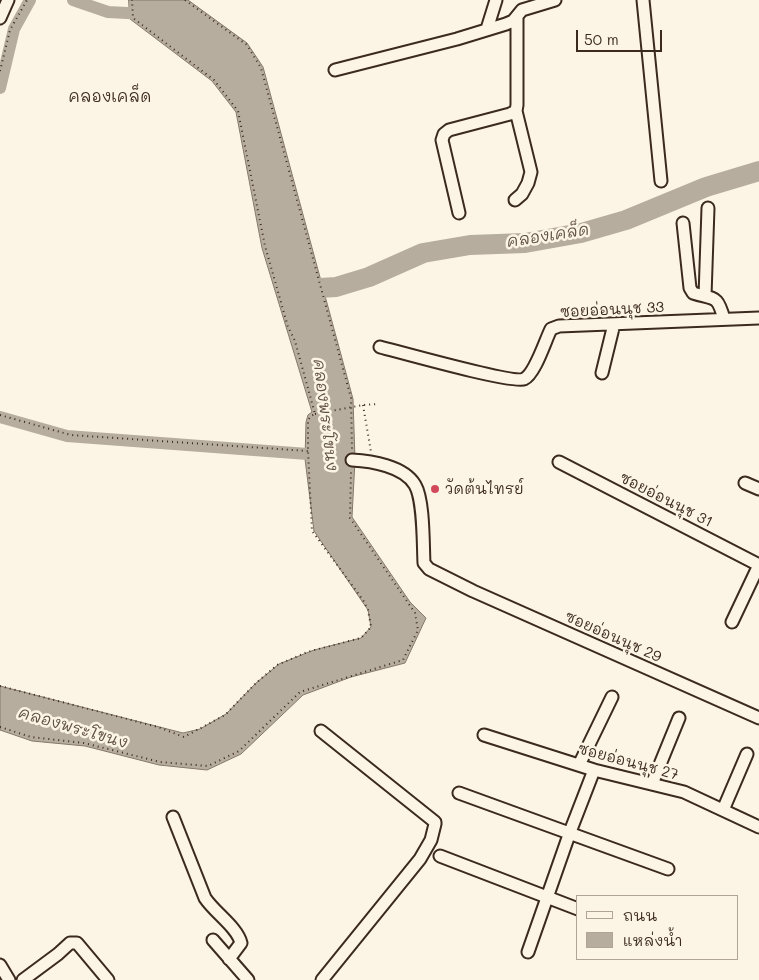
<!DOCTYPE html>
<meta charset="utf-8">
<style>
body{margin:0}
#map{position:relative;width:759px;height:980px;overflow:hidden;background:#fcf5e5;font-family:Mali,"Playpen Sans Thai",sans-serif}
canvas{display:block}
.legend{position:absolute;left:576px;top:895px;width:162px;height:65px;box-sizing:border-box;background:#fcf5e5;border:1px solid #afa495;margin:0;padding:6px 9px;list-style:none;font-size:15px;color:#3b2a1e}
.legend li{display:flex;align-items:center;gap:10px;height:25px}
.legend b{width:25px;border:1px solid #afa495}
.scale{position:absolute;left:576px;top:30px;width:86px;height:22px;box-sizing:border-box;border:2px solid #3b2a1e;border-top:0;padding-left:6px;font-size:15px;line-height:18px;white-space:nowrap;color:#3b2a1e;-webkit-text-stroke:4px #fcf5e5;paint-order:stroke}
</style>
<div id="map">
<canvas width="759" height="980"></canvas>
<ul class="legend">
<li><b style="height:6px;background:#fcf5e5"></b>ถนน</li>
<li><b style="height:14px;background:#b7ad9e"></b>แหล่งน้ำ</li>
</ul>
<div class="scale">50 m</div>
</div>
<script>
const c = document.querySelector('canvas').getContext('2d');
c.lineJoin = 'round';
function fill(path, color) {
  c.fillStyle = color;
  c.fill(path, 'evenodd');
}
function trace(path, color, width, dash) {
  c.strokeStyle = color;
  c.lineWidth = width;
  c.lineCap = dash ? 'butt' : 'round';
  c.setLineDash(dash || []);
  c.stroke(path);
}
function drawText(font, color, halo, rows, align = 'center') {
  c.font = font + ' Mali,"Playpen Sans Thai",sans-serif';
  c.lineWidth = 5;
  c.setLineDash([]);
  c.textBaseline = 'middle';
  c.strokeStyle = halo;
  c.fillStyle = color;
  for (const [text, x, y, turn = 0] of rows) {
    c.save();
    c.translate(x, y);
    c.rotate((+turn || 0) * Math.PI / 180);
    c.textAlign = isNaN(turn) ? turn : align;
    if (halo) c.strokeText(text, 0, 0);
    c.fillText(text, 0, 0);
    c.restore();
  }
}
const water = new Path2D(`
 M129,0H188L247,43L263,67L353,399L355,460L352,517L410,602L426,618L405,663L351,677L303,695L241,754L207,770L159,765L85,746L32,741L0,730V686L183,733L200,729L226,714L256,683L279,664L314,650L361,638L371,627L368,610L314,531L305,459L306,422L308,415L312,412L262,248L236,112L212,81L130,19Z`);
fill(water, '#b7ad9e');
trace(water, '#85796b', 1);
trace(new Path2D(`
 M73,0L108,12L146,14
 M0,88L14,29L30,0
 M0,417L67,436L321,455`), '#b7ad9e', 12);
trace(new Path2D(`
 M305,289L336,287L369,277L423,253L470,245L525,243L581,233L626,220L706,187L759,171`), '#b7ad9e', 20);
const minor = new Path2D(`
 M643,0L661,181
 M0,18L8,0
 M487,29L496,0
 M335,70L457,39L506,24L513,21L522,10L555,0
 M515,200L522,194L528,183L531,172L516,111
 M459,213L442,140L444,134L449,130L510,114L516,111L517,105V17
 M683,223L690,288L693,293C715,300 717,294 724,319
 M705,296L708,208
 M380,347C400,352 513,384 524,379C535,374 545,341 551,329L559,326L759,318
 M602,373L614,324
 M352,460C371,461 404,466 415,485C424,500 423,544 424,563L429,569L473,591L759,718
 M559,462L759,565
 M745,483L759,489
 M732,622L759,565
 M321,731L435,822V824L431,840L420,859L322,980
 M484,735L594,770L684,792L759,827
 M579,765L612,697
 M652,784L679,718
 M459,793L668,869
 M723,810L747,754
 M173,817L205,898C215,913 237,927 241,943L229,959
 M440,856L578,909
 M213,940L248,980
 M528,952L570,832L594,770
 M0,965L9,980
 M23,980L58,954L70,943H77L108,980`);
trace(minor, '#3b2a1e', 15);
trace(new Path2D(`
 M185,0L247,45L261,68L351,398L352,449
 M0,71L10,30L27,0
 M363,405L371,452
 M315,414L363,405L377,404
 M0,415L71,435L308,451
 M0,686L158,727L184,737L225,715L256,683L277,665L307,652L361,638L371,627L368,610L363,600L312,531L308,451V420L311,416L315,414L295,341L288,327L265,246L238,111L214,80L133,18L132,0
 M0,727L31,737L84,743L160,762L208,766L239,751L300,692L403,660L418,630L415,613L350,518L351,471`), '#3b2a1e', 2, [1, 4]);
trace(minor, '#fcf5e5', 11);
for (const [x, y, r, color] of [
 [435,489,5,"#d1495b"]
]) {
  const dot = new Path2D();
  dot.arc(x, y, r, 0, 2 * Math.PI);
  c.fillStyle = color;
  c.fill(dot);
  trace(dot, '#fcf5e5', 2);
}
drawText('15px', '#3b2a1e', '#fcf5e5', [
 ["ซอยอ่อนนุช 33",612,310,-3],
 ["ซอยอ่อนนุช 31",666,500,27],
 ["ซอยอ่อนนุช 29",613,637,24],
 ["ซอยอ่อนนุช 27",628,762,15]
]);
drawText('15px', '#3b2a1e', '#fcf5e5', [
 ["วัดต้นไทรย์",445,489]
], 'left');
drawText('16px', '#3b2a1e', '#fcf5e5', [
 ["คลองเคล็ด",110,97]
]);
drawText('italic 16px', '#605144', '#fcf5e5', [
 ["คลองเคล็ด",548,236,-9],
 ["คลองพระโขนง",325,415,83],
 ["คลองพระโขนง",73,728,16]
]);
</script>
